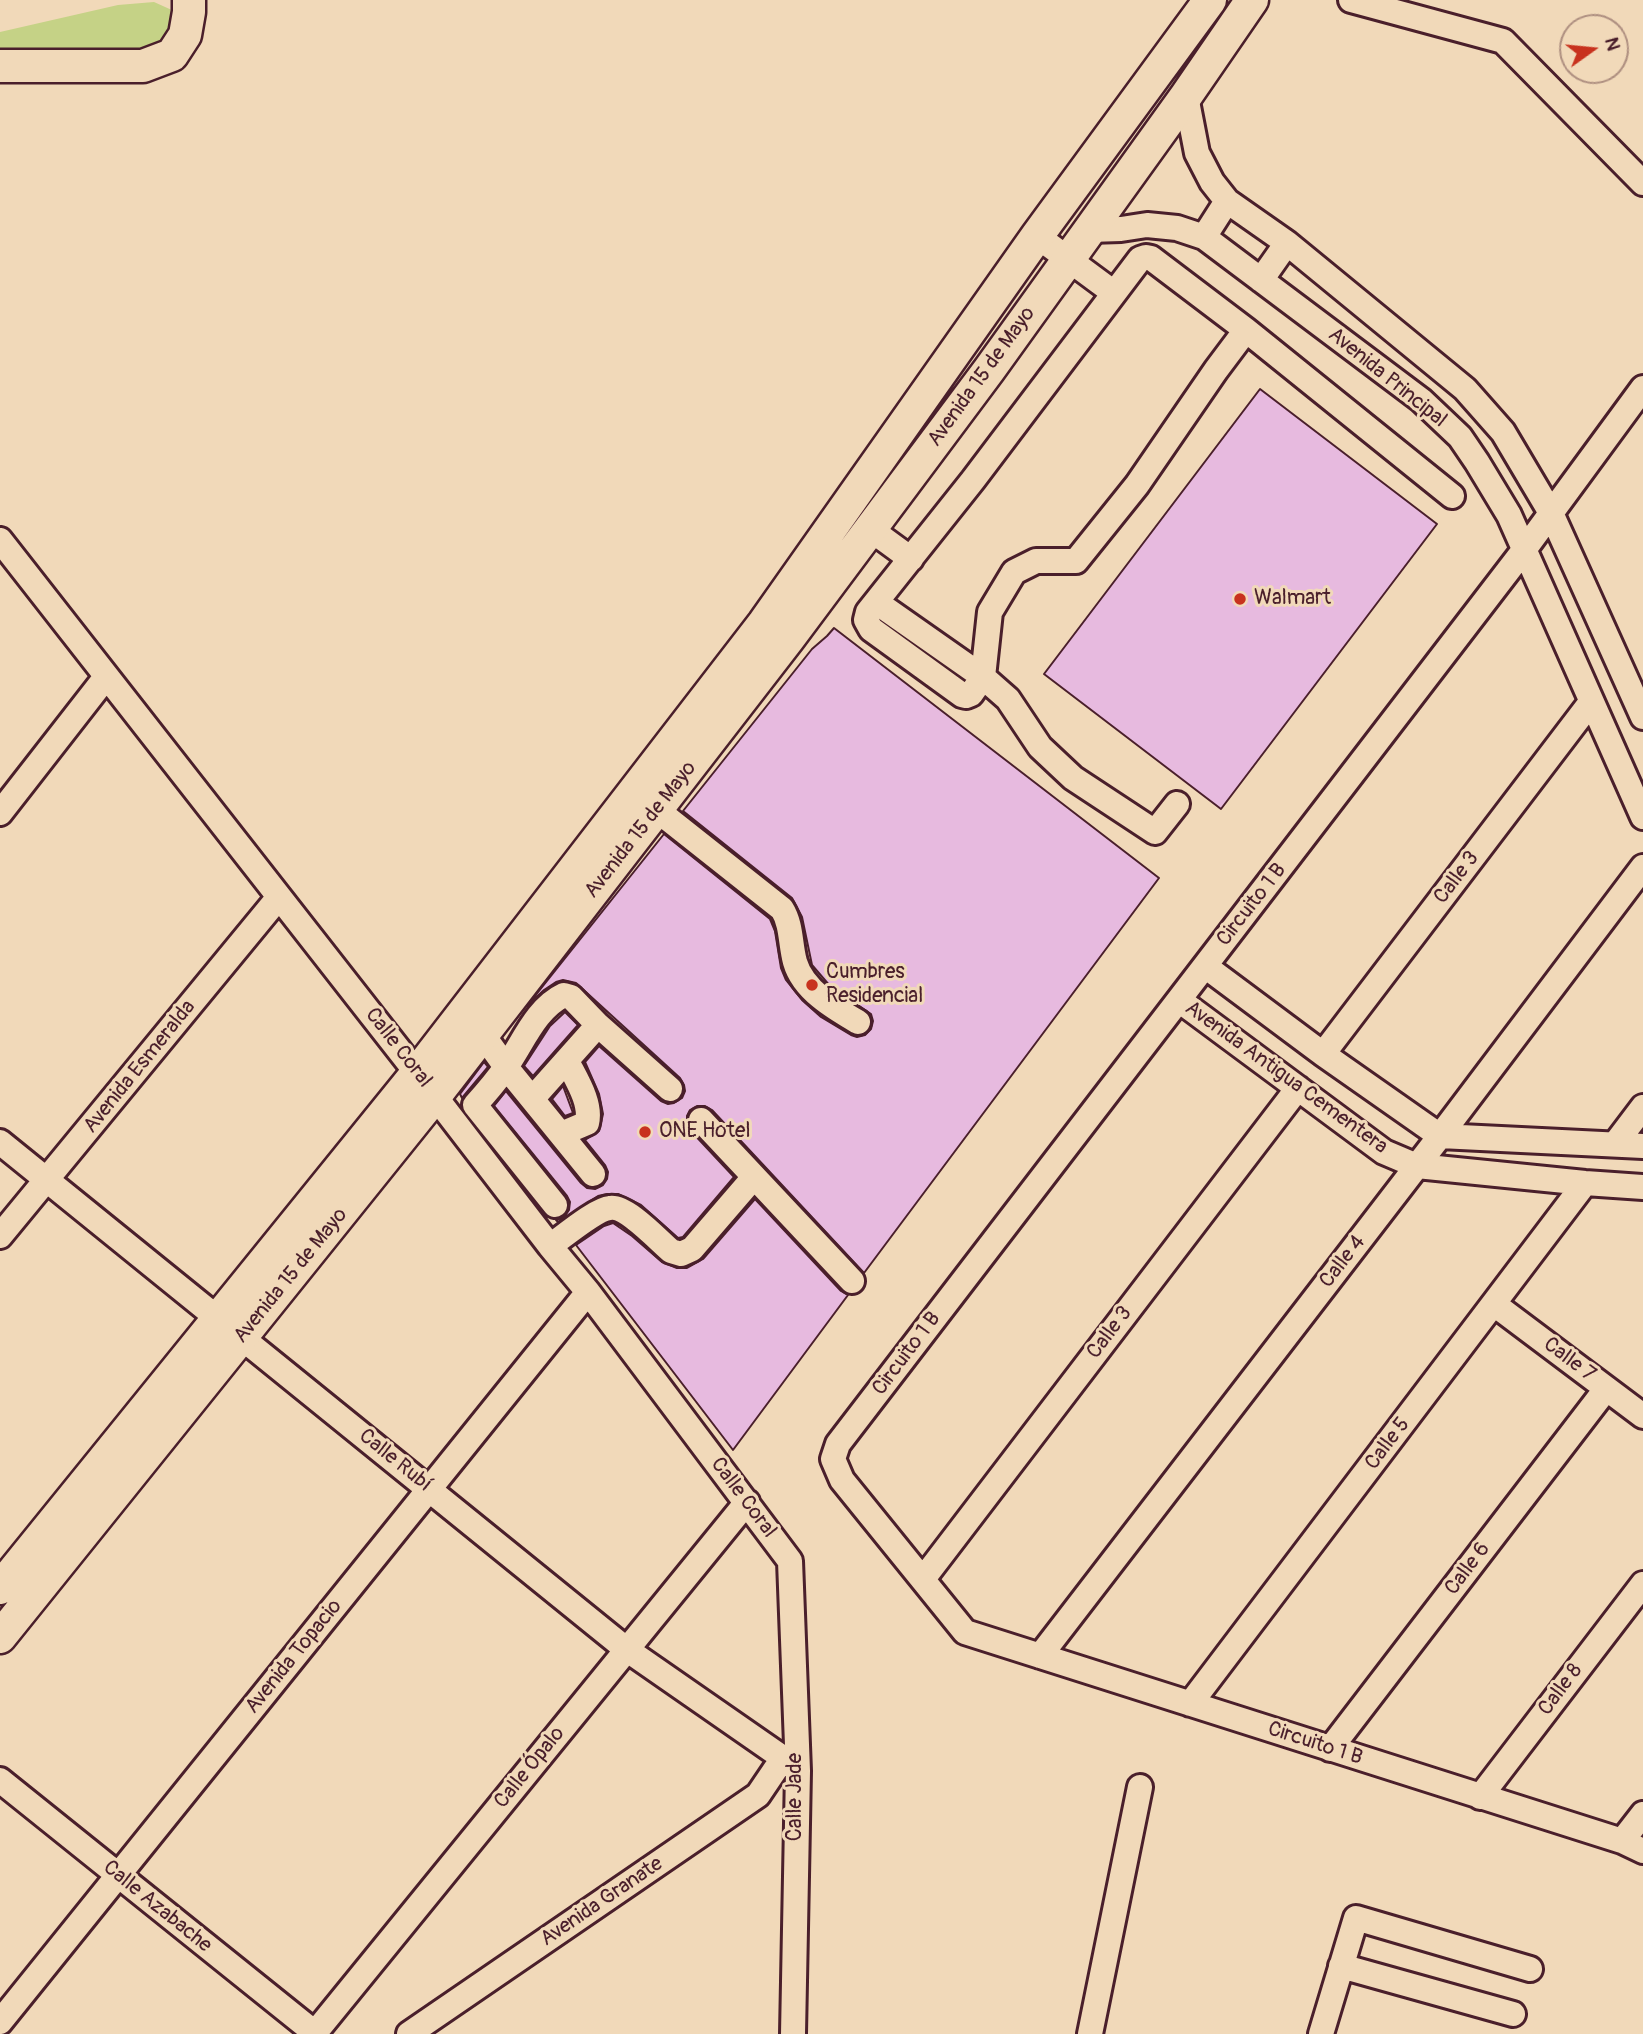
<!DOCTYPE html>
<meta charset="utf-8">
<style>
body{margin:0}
#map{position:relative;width:1643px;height:2034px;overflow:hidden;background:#f1d9b9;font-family:Pangolin,sans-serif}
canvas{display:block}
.north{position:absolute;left:1559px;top:14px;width:70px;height:70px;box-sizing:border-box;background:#f1d9b9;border:2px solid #ae8f80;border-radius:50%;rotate:75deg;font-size:19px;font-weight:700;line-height:28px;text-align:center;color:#4a1f2b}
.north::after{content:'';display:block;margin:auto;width:24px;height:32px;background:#c8321e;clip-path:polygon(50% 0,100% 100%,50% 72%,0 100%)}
</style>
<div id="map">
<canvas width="1643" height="2034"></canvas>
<div class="north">N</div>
</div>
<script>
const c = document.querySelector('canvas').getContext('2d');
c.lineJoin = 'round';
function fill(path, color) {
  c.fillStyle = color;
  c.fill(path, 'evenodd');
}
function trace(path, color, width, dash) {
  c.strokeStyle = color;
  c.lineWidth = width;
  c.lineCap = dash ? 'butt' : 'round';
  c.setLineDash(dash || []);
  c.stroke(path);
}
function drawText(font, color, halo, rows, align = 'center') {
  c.font = font + ' Pangolin,sans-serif';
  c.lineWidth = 6;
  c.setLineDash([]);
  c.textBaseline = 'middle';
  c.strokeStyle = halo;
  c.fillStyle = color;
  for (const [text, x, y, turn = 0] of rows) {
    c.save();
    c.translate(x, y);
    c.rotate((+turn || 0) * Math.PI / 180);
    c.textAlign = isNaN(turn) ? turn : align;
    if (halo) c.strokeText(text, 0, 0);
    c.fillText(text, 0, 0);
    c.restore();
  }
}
fill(new Path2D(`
 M154,2L174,11L168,51L0,71V32L118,5Z`), '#c5d286');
const building = new Path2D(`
 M1260,389L1437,524L1221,809L1044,674Z
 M834,628L1159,878L864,1273L712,1110L705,1106H697L690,1110L687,1116V1124L690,1130L734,1177L683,1237L678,1238L641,1205L618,1194H607L598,1196L558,1222L556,1220L564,1217L569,1210L570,1202L567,1196L494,1106L506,1091L581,1183L587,1188L595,1189L603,1185L607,1179L608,1172L605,1165L585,1140L599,1131L603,1114L599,1094L585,1062L599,1046L661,1101L668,1104L674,1103L682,1098L685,1091L684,1085L680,1078L576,983L563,980L556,982L544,990L527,1006L664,834L770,919L775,931L781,968L786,980L802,1000L821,1017L851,1035L857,1037L865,1035L871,1029L873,1021L871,1014L830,986L812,965L802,917L792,898L683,811L812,649L827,636Z
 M565,1012L578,1025L533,1076L524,1066L550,1026Z
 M484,1062L488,1067L462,1098L460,1094Z
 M563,1086L573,1113L565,1116L552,1099Z
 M755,1199L841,1291L848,1295L733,1450L576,1245L604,1226L613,1223L632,1236L662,1262L677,1268H687L703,1259Z`);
fill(building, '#e7badf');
trace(building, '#4a1f2b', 2);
const minor = new Path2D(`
 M1351,0L1503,41L1643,183
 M1186,96L1197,153L1212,182L1227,201L1287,243L1465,389L1503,432L1551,513L1643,717
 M1089,230L1121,229L1147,225L1177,228L1204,237L1421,400L1460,437L1477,462L1509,515L1643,817
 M1037,236L1114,293
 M1204,237L1227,201
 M1261,280L1287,243
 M1246,330L1452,496
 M1643,388L1524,550L838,1444L833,1459L842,1480L965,1632L1622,1841L1643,1851
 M870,529L911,559
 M0,540L417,1073L550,1246L588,1292L790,1561L798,1771L793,2034
 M876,602L983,677L971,694L966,696L962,695L871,629L866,620L868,612L973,480L1140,259L1146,257L1151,258L1246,330L1216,370L1137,485L1076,561H1036L1014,572L990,612L983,677L1008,699L1040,747L1073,778L1155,832L1177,804
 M657,810L782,909C792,925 790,944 795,962C803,990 834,1008 858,1022
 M0,813L106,677
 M1205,966L1323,1054L1440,1136L1643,1146
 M1179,1000L1384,1152L1417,1166L1585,1183L1643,1187
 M598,1025L670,1089
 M483,1035L506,1067L593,1174
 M1323,1054L1591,702
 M533,1098L598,1025L571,997L564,995C536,1008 523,1043 506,1067C497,1080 486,1093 475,1105L555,1205
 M701,1120L852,1281
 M561,1134L587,1123C592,1103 576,1079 567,1061
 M0,1142L626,1649L783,1758L798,1771
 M1615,1144L1643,1107
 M0,1236L279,897
 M550,1246C563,1237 596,1209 610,1208C626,1205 659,1241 671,1251L681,1254L692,1249L754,1177
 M1494,1304L1643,1416
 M923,1579L1298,1088
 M1040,1656L1440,1136L1643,867
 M1190,1704L1585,1183
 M1330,1749L1606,1389
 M0,1780L315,2033
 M1480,1797L1643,1584
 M1622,1841L1643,1814
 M1341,1966L1513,2014
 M0,2022L588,1292
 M314,2034L747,1502
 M409,2034L758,1795L783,1758
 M1090,2034L1140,1787
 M1321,2034L1356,1918L1530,1969`);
const major = new Path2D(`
 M0,66H143L172,55L185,35L189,12V0
 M0,1588L417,1073L764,623L1037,236L1210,0
 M0,1637L435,1096L789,638L989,370L1186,96L1252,0`);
trace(minor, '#4a1f2b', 30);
trace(major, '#4a1f2b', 37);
trace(minor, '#f1d9b9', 24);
trace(major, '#f1d9b9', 32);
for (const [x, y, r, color] of [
 [1240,599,7,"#c8321e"],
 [812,985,7,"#c8321e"],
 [645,1132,7,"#c8321e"]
]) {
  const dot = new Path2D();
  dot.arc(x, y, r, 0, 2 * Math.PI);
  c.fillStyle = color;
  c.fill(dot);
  trace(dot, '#f1d9b9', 2.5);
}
drawText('21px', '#4a1f2b', '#f1d9b9', [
 ["Avenida 15 de Mayo",982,377,-54],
 ["Avenida Principal",1387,378,39],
 ["Avenida 15 de Mayo",641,830,-52],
 ["Calle 3",1457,878,-53],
 ["Circuito 1 B",1252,905,-52],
 ["Calle Coral",398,1048,52],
 ["Avenida Esmeralda",140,1067,-51],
 ["Avenida Antigua Cementera",1286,1078,36],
 ["Calle 4",1343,1262,-52],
 ["Avenida 15 de Mayo",291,1276,-51],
 ["Calle 3",1110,1333,-53],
 ["Circuito 1 B",907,1354,-53],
 ["Calle 7",1569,1360,37],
 ["Calle 5",1388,1444,-53],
 ["Calle Rubí",395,1461,39],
 ["Calle Coral",743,1498,53],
 ["Calle 6",1468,1569,-53],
 ["Avenida Topacio",294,1657,-51],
 ["Calle 8",1561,1690,-53],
 ["Circuito 1 B",1315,1744,18],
 ["Calle Ópalo",530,1768,-51],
 ["Calle Jade",796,1797,-90],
 ["Avenida Granate",602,1902,-34],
 ["Calle Azabache",157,1907,39]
]);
drawText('21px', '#4a1f2b', '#f1d9b9', [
 ["Walmart",1254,599],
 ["Cumbres",826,973],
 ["Residencial",826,997],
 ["ONE Hotel",659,1132]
], 'left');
</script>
